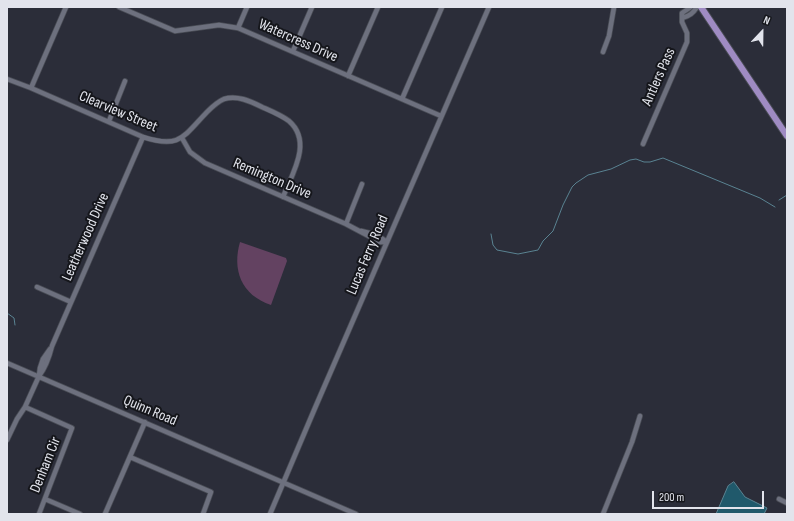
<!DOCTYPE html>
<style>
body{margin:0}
#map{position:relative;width:794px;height:521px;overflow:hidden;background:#2b2d39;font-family:"Sofia Sans Condensed",sans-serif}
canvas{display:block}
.frame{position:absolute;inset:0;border:8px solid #e2e4ec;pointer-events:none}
.north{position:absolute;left:742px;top:12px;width:40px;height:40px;-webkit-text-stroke:3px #15161b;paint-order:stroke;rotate:22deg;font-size:11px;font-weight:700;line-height:16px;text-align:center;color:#e2e4ec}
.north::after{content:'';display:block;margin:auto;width:14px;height:18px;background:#e2e4ec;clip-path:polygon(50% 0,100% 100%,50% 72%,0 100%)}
.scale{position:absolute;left:652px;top:491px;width:112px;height:18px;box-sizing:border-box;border:2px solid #e2e4ec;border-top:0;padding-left:5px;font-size:12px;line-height:14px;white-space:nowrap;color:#e2e4ec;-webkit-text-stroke:3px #15161b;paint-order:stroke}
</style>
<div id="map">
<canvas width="794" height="521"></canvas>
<div class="frame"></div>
<div class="north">N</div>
<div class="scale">200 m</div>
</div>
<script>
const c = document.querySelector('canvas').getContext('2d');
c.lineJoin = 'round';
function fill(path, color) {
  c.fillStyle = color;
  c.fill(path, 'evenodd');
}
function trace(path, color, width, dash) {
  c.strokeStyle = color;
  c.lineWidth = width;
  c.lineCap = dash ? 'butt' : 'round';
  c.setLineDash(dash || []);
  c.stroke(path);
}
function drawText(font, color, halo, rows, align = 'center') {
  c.font = font + ' "Sofia Sans Condensed",sans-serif';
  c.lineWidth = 4;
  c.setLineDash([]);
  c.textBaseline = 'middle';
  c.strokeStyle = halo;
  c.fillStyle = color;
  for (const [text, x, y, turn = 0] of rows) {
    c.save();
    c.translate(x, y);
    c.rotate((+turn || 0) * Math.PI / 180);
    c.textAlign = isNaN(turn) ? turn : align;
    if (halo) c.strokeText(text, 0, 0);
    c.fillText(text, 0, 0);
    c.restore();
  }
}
fill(new Path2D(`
 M240,242L286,258L287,261L271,305C241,295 232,270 240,242Z`), '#634261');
const water = new Path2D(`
 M734,482L745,497L767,508L764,514H716L728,486Z`);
fill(water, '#20596b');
trace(water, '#5a8392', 1);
trace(new Path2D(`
 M779,200L787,195
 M491,234L493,245L497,250L518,254L538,250L543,241L553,231L563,205L572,187L576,183L588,175L611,169L630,160L636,159L644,162H650L663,158L760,198L775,207
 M7,313L14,318L15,325`), '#5a8392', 1);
const minor = new Path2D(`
 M119,7L175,31L219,25L238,28L441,116
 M682,18C690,16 693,13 697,7
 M238,28L247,7
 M293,51L312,7
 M603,52L609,36L614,7
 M348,76L378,7
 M7,79L31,88L143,137C180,149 183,137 207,112C212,107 217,102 224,99C237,95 250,101 262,107C271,111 281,115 289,121C313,142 292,174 283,197
 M31,88L66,7
 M402,99L442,7
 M109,121L125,81
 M182,138L190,152L205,163L346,224L380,242H387
 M643,144L687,42V33L682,22V13L691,7
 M346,224L362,184
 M361,231L377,235L387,242
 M37,287L71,302
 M7,363L356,514
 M39,376C46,367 49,358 52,346L143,137
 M25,407L72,428L39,514
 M7,440L17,419L25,407L39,376L40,368L43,359L50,349
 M130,457L211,492L203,514
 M45,499L80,514
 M779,499L787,503
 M105,514L145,422
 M270,514L315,408L489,7
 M603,514L632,442L640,416`);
const major = new Path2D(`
 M701,7L787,136`);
trace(minor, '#494c55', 6);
trace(major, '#494c55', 8);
trace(minor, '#6d707e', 4.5);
trace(major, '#9f8bc3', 6);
drawText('15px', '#e2e4ec', '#15161b', [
 ["Watercress Drive",298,41,24],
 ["Antlers Pass",659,77,-66],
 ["Clearview Street",118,112,23],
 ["Remington Drive",272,179,23],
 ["Leatherwood Drive",86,237,-66],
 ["Lucas Ferry Road",368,255,-67],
 ["Quinn Road",150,411,23],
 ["Denham Cir",46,465,-68]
]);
</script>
